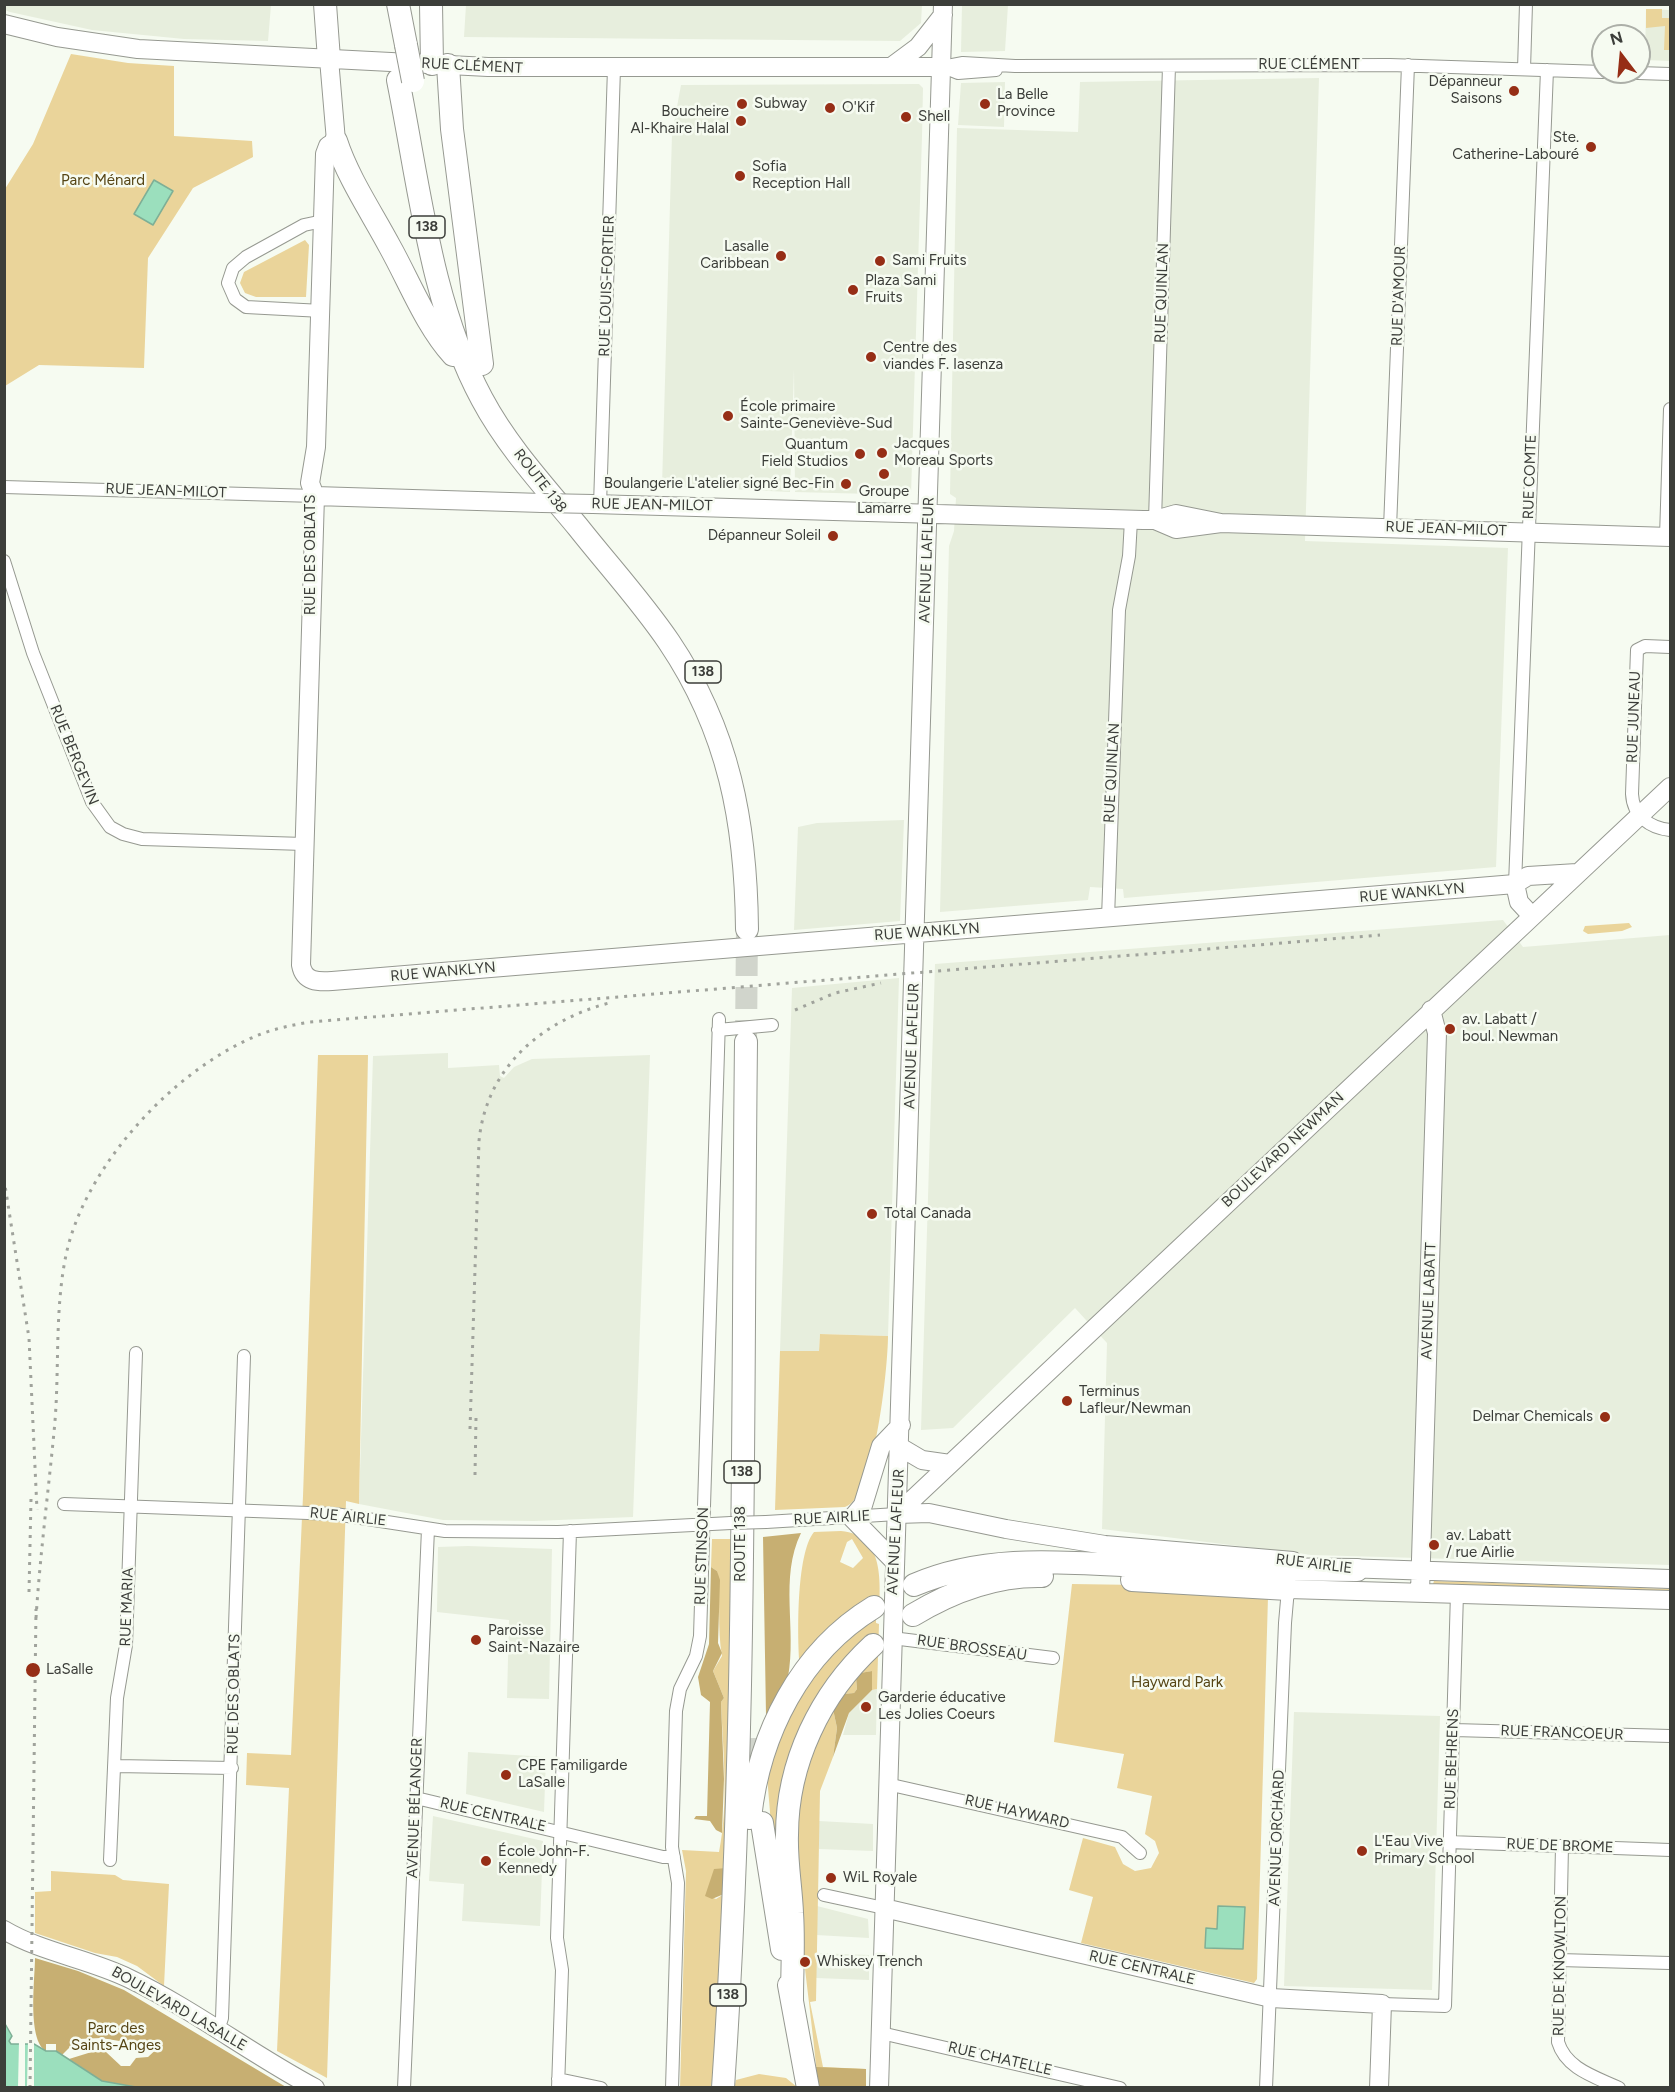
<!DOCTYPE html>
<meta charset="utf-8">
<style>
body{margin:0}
#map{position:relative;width:1675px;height:2092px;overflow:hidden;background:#f6fbf1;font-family:Figtree,sans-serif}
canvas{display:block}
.frame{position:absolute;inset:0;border:6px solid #3c3e3a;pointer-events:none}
.north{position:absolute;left:1591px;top:24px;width:60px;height:60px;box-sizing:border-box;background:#f6fbf1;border:2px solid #acafa8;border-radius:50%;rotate:344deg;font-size:16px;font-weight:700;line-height:24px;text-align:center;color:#3c3e3a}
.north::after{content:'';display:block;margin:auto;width:21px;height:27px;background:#962e16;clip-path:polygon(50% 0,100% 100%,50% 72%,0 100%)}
</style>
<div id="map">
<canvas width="1675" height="2092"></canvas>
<div class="frame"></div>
<div class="north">N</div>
</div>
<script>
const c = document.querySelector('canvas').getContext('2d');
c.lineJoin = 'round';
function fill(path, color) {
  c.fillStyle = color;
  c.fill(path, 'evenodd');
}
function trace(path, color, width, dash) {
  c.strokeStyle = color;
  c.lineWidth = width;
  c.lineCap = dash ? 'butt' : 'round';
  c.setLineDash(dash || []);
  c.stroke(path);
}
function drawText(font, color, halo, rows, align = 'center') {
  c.font = font + ' Figtree,sans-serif';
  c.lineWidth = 5;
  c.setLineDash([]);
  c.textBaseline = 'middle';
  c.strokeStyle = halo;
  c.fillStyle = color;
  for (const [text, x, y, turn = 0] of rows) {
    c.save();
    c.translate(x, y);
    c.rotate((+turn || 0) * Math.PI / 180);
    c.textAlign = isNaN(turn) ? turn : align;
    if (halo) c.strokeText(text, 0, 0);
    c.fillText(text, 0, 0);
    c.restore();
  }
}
fill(new Path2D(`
 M5,4H271V5L268,41L184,39L92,30L10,12L5,10Z
 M466,5L922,4V5L921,23L900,41L464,37Z
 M962,5H1008L1005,51L961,52Z
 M1646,9L1670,10V61L1645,60Z
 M1319,78L1305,541L1508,548L1496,867L1124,898L1123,889L1090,887L1088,900L940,912L949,546L954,531L956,498L950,494L957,128L1078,132L1080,82Z
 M1005,82L1004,127L958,125L961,83Z
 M919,84L923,88L922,136L911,495L795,492L794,369L790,492L662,486L672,134L681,85Z
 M904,820L900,921L794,930L798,827L817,823Z
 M1503,920L1523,947L1670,935V1565L1311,1555L1102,1529L1107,1343L1075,1308L953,1428L921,1430L935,964Z
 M899,978L888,1336L820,1334L819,1351H780L792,988Z
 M448,1053V1068L499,1065L500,1076L504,1078L514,1067L532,1059L650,1055L633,1517L534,1521L443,1520L359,1504L373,1056Z
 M468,1546L552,1549L549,1699L507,1698L509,1620L437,1612L438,1547Z
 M877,1689L876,1735H843L849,1713L872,1690Z
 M1294,1712L1440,1716L1432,1990L1284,1986Z
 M468,1752L546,1757L544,1812L466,1794Z
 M433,1816L543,1841L540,1926L462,1921L464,1884L429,1881Z
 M819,1821L873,1824V1851L819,1849Z
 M817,1906L868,1919L869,1938L816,1935Z
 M816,1953L869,1955V1980L816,1978Z`), '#e7eedd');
fill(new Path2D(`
 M1646,9H1662V18H1670V50H1664L1665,26L1646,28Z
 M71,54L128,63L174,66V136L252,141L253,157L193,188L148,258L144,368L39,365L5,386V189L33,144Z
 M305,240L309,245L306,297H256L245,293L240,283L244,272Z
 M1629,923L1632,927L1622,931L1588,934L1583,931L1585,926Z
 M318,1055H368L359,1504L346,1501L327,2078L277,2051L289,1788L246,1785L247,1753L291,1755L303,1496Z
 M820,1334L888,1336C888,1366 875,1498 845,1507L775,1510L780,1351H819Z
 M841,1531C886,1535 880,1585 879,1617H876V1623L879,1624L877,1689L872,1690V1671L861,1673L856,1678L857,1689L854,1693L843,1694L833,1709L837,1728L833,1757L820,1791L816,2001L810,2002L823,2067L866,2069V2087H818C813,2028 804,1969 799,1910C796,1886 792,1862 792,1837C792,1766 824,1704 872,1654L873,1639C816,1680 781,1769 781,1837C781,1858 791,1897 786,1914L781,1902L772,1837L766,1763L781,1722L800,1688L833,1648L874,1614V1601L829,1636L800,1669C797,1640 796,1553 814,1532ZM852,1539L863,1558L853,1568L840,1562L847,1542Z
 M712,1539H732L727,1868L713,1877L706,1895L716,1899L724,1894L716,2080H712L711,2087L680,2088L686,1871L682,1850L719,1852C729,1803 723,1751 721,1702L724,1698L713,1671L722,1656C717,1628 721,1599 717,1571L711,1567Z
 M1434,1581L1670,1589V1591L1433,1584Z
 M1072,1584L1139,1585L1268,1597L1257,1979L1254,1983L1081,1943L1093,1897L1069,1890L1083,1838L1115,1847L1123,1864L1135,1871L1151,1868L1159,1853L1155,1841L1145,1834L1152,1796L1117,1788L1124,1754L1054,1742Z
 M51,1871L115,1875L123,1880L169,1884L164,1986L137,1966L117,1957L95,1953L35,1933V1892L51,1891Z
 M759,2074L786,2078L797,2087L734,2088L736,2080Z`), '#ead49a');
fill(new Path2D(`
 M801,1533C779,1578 797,1629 788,1677C784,1695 771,1715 763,1732L766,1715L763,1537Z
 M711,1567L717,1571L720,1580L718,1643L722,1653L713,1671L724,1698L721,1702L724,1779L722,1833L716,1830L710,1821L694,1819L696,1816H707L710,1702L701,1695L698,1677L709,1644Z
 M872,1671V1690L849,1713L833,1757L837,1728L833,1709L843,1694L854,1693L857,1689L856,1678L860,1673Z
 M727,1868L724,1894L712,1899L705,1896L714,1869Z
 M35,1958L78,1971L124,1990L286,2087H131L102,2081L69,2059L98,2050L106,2052L121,2066H130L136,2058L148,2057L162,2044L161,2040H152L138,2044L101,2038L78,2039L62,2055L56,2051V2044H46V2051C27,2040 35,1979 35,1958Z
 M816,2067L866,2069V2087H818Z`), '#c7af72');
const water = new Path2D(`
 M154,180L173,191L153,225L134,214Z
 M1218,1906L1245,1907L1243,1949L1205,1948L1206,1928L1217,1929Z
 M4,2022L12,2036L9,2041L11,2044H34L46,2051H56L102,2081L136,2087H5Z`);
fill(water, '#9bdfbd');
trace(water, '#7eaf96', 1.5);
fill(new Path2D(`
 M19,2041H25V2087H18Z
 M28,2041H34V2087H27Z`), '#f6fbf1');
trace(new Path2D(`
 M746,1042L747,929
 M755,1738L756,1774`), '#d1d5cc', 22, [22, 11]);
const street = new Path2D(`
 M942,67L963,63L1015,66L1390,65L1603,72
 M943,67L958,73L996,70
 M1524,69L1526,4
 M1606,72L1670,74
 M322,311L246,307L235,299L228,283L233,268L246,257L304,225L323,221
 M4,487L315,496
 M600,505L614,68
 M1155,520L1169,66
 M1390,528L1408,65
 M1666,537L1670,409
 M4,561L33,653L92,802L110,827L123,834L142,839L304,844
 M1670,647L1645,646L1637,650L1632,794C1633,816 1650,828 1670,830
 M1515,884L1547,70
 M1108,918L1119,610L1129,556L1131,520
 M718,1030L772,1025
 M64,1504L335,1514L445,1531L558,1532L731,1523
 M766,1522L897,1514
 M892,1638L1053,1658
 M1454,1730L1670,1736
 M115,1766L232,1768
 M887,1784L1122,1837L1140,1853
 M416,1798L663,1857H674
 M1449,1842L1670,1850
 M1562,1846L1558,2042C1566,2069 1596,2077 1619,2088
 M110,1860L117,1698L126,1645L136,1353
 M824,1895L884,1908
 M1559,1960L1670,1963
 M1382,2004L1445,2006L1457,1593
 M218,2030L222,2018L244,1356
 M881,2033L1120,2088
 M558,2079L601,2088
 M404,2088L428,1529
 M558,2088L562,1970L557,1938L570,1531
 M672,2088L678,1883L672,1847L676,1711L680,1689L696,1656L700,1636L719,1019
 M1266,2088L1285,1623L1288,1589`);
const secondary = new Path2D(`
 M4,24L57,37L138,49L488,67H942
 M329,59L336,141L328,146L325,154L316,447L310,483L315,496L301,965C304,982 318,982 332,981L1515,884L1528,876L1577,873
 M891,67L918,47L943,15
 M315,496L542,503
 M593,504L1143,520H1155L1176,514L1221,523
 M1155,520L1176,529L1221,523L1670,537
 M1515,884L1519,902L1532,916
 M900,1447L922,1460L950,1464
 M897,1514L1670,787
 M897,1514L929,1513L1006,1529L1105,1545L1293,1561
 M894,1561L852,1518L863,1505L881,1446L901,1425
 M1344,1568L1670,1579
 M1288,1589L1670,1600
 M1420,1592L1437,1033L1431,1010
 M884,1908L1271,1998L1382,2004L1379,2088
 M4,1930C41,1952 89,1959 128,1978C193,2009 251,2054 315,2088
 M879,2088L943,4`);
const highway = new Path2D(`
 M325,4L329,59
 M398,4L406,45
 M431,4L432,64
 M448,65L452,129L482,364
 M398,80C419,184 431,305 482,399C507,446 544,486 578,527C608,565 642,602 669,642C729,731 746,823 747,929
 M336,141C348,178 372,213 390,247C410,283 426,325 453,355
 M1132,1580L1288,1589
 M914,1585C992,1551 1078,1564 1161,1567C1226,1569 1291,1570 1357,1570
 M913,1615C951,1592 996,1575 1042,1576
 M750,1818C759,1734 800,1652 874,1607
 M762,1823L782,1949
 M789,1985L808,2088
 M792,2000C792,1971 794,1942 792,1913C791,1887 786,1861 787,1835C787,1763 820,1694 873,1645
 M723,2088C747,1740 742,1390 746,1042`);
trace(street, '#969991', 14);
trace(secondary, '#969991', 20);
trace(highway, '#969991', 24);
trace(street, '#fff', 12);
trace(secondary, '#fff', 18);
trace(highway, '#fff', 22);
trace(new Path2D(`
 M795,1010L835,993L881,983
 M4,1179L29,1338L37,1510
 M470,1429L479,1141C486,1069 540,1021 609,1003
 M475,1475L476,1418
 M29,1592L31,1499
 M36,1618C40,1556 48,1494 54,1432C60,1374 54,1313 66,1255C85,1165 176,1067 261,1034C277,1028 293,1025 310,1022L1380,935
 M30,2088L36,1609`), '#a0a39c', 3, [3, 6]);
const streetBridge = new Path2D(`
 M731,1523L766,1522`);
const secondaryBridge = new Path2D(`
 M542,503L593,504`);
const highwayBridge = new Path2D(`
 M406,45L413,81`);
trace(streetBridge, '#969991', 14, []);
trace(secondaryBridge, '#969991', 20, []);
trace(highwayBridge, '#969991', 24, []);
trace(streetBridge, '#fff', 12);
trace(secondaryBridge, '#fff', 18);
trace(highwayBridge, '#fff', 22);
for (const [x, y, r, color] of [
 [1514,91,6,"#962e16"],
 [742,104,6,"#962e16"],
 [985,104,6,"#962e16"],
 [830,108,6,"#962e16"],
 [906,117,6,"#962e16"],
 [741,121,6,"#962e16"],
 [1591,147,6,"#962e16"],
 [740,176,6,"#962e16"],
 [781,256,6,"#962e16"],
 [880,261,6,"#962e16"],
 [853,290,6,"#962e16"],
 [871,357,6,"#962e16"],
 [728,416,6,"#962e16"],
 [882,453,6,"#962e16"],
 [860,454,6,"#962e16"],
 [884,474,6,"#962e16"],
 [846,484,6,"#962e16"],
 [833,536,6,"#962e16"],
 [1450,1029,6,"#962e16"],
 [872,1214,6,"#962e16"],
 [1067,1401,6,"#962e16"],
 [1605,1417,6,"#962e16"],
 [1434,1545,6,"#962e16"],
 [476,1640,6,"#962e16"],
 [33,1670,8,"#962e16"],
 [866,1707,6,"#962e16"],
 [506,1775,6,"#962e16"],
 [1362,1851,6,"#962e16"],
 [486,1861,6,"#962e16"],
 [831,1878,6,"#962e16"],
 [805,1962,6,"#962e16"]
]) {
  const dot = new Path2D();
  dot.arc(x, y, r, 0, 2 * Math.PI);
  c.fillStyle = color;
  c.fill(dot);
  trace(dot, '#f6fbf1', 2);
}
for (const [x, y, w] of [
 [427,227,36],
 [703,672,36],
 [742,1472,36],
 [728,1995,36]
]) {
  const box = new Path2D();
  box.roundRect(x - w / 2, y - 11, w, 22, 4.5);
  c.fillStyle = '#f6fbf1';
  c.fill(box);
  trace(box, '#3c3e3a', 1.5);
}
drawText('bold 14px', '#3c3e3a', null, [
 ["138",427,227],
 ["138",703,672],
 ["138",742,1472],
 ["138",728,1995]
]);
drawText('15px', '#3c3e3a', '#f6fbf1', [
 ["RUE CLÉMENT",1309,65],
 ["RUE CLÉMENT",472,66,3],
 ["RUE LOUIS-FORTIER",607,286,-88],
 ["RUE QUINLAN",1162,293,-88],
 ["RUE D'AMOUR",1399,296,-88],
 ["RUE COMTE",1530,477,-88],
 ["ROUTE 138",540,481,52],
 ["RUE JEAN-MILOT",166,491,2],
 ["RUE JEAN-MILOT",652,505,1],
 ["RUE JEAN-MILOT",1446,529,2],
 ["RUE DES OBLATS",311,555,-90],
 ["AVENUE LAFLEUR",927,560,-88],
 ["RUE JUNEAU",1634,717,-88],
 ["RUE BERGEVIN",74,755,68],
 ["RUE QUINLAN",1112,773,-87],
 ["RUE WANKLYN",1412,893,-5],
 ["RUE WANKLYN",927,932,-4],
 ["RUE WANKLYN",443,972,-5],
 ["AVENUE LAFLEUR",912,1046,-88],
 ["BOULEVARD NEWMAN",1283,1150,-43],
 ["AVENUE LABATT",1429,1301,-88],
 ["RUE AIRLIE",348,1517,6],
 ["RUE AIRLIE",832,1518,-3],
 ["AVENUE LAFLEUR",896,1532,-87],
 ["ROUTE 138",741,1544,-90],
 ["RUE STINSON",702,1556,-88],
 ["RUE AIRLIE",1314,1564,7],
 ["RUE MARIA",127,1607,-88],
 ["RUE BROSSEAU",972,1648,8],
 ["RUE DES OBLATS",234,1694,-89],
 ["RUE FRANCOEUR",1562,1733,2],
 ["RUE BEHRENS",1452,1759,-88],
 ["AVENUE BÉLANGER",415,1808,-88],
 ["RUE HAYWARD",1017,1812,13],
 ["RUE CENTRALE",493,1815,13],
 ["AVENUE ORCHARD",1277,1838,-88],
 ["RUE DE BROME",1560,1846,2],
 ["RUE DE KNOWLTON",1560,1966,-89],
 ["RUE CENTRALE",1142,1968,13],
 ["BOULEVARD LASALLE",179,2009,30],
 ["RUE CHATELLE",1000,2059,13]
]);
drawText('15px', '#3c3e3a', '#f6fbf1', [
 ["Dépanneur",1502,82,"right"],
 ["Saisons",1502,99,"right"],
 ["La Belle",997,95],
 ["Province",997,112],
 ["Subway",754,104],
 ["O'Kif",842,108],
 ["Boucheire",729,112,"right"],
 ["Al-Khaire Halal",729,129,"right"],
 ["Shell",918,117],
 ["Ste.",1579,138,"right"],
 ["Catherine-Labouré",1579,155,"right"],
 ["Sofia",752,167],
 ["Reception Hall",752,184],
 ["Lasalle",769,247,"right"],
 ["Caribbean",769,264,"right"],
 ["Sami Fruits",892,261],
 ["Plaza Sami",865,281],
 ["Fruits",865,298],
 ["Centre des",883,348],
 ["viandes F. Iasenza",883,365],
 ["École primaire",740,407],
 ["Sainte-Geneviève-Sud",740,424],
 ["Jacques",894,444],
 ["Moreau Sports",894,461],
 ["Quantum",848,445,"right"],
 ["Field Studios",848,462,"right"],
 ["Boulangerie L'atelier signé Bec-Fin",834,484,"right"],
 ["Groupe",884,492,"center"],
 ["Lamarre",884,509,"center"],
 ["Dépanneur Soleil",821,536,"right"],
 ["av. Labatt /",1462,1020],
 ["boul. Newman",1462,1037],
 ["Total Canada",884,1214],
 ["Terminus",1079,1392],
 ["Lafleur/Newman",1079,1409],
 ["Delmar Chemicals",1593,1417,"right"],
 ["av. Labatt",1446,1536],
 ["/ rue Airlie",1446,1553],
 ["Paroisse",488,1631],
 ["Saint-Nazaire",488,1648],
 ["LaSalle",46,1670],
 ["Garderie éducative",878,1698],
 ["Les Jolies Coeurs",878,1715],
 ["CPE Familigarde",518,1766],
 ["LaSalle",518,1783],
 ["L'Eau Vive",1374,1842],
 ["Primary School",1374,1859],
 ["École John-F.",498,1852],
 ["Kennedy",498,1869],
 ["WiL Royale",843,1878],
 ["Whiskey Trench",817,1962]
], 'left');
drawText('15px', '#564515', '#f6fbf1', [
 ["Parc Ménard",103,181],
 ["Hayward Park",1177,1683],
 ["Parc des",116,2029],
 ["Saints-Anges",116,2046]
]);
</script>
